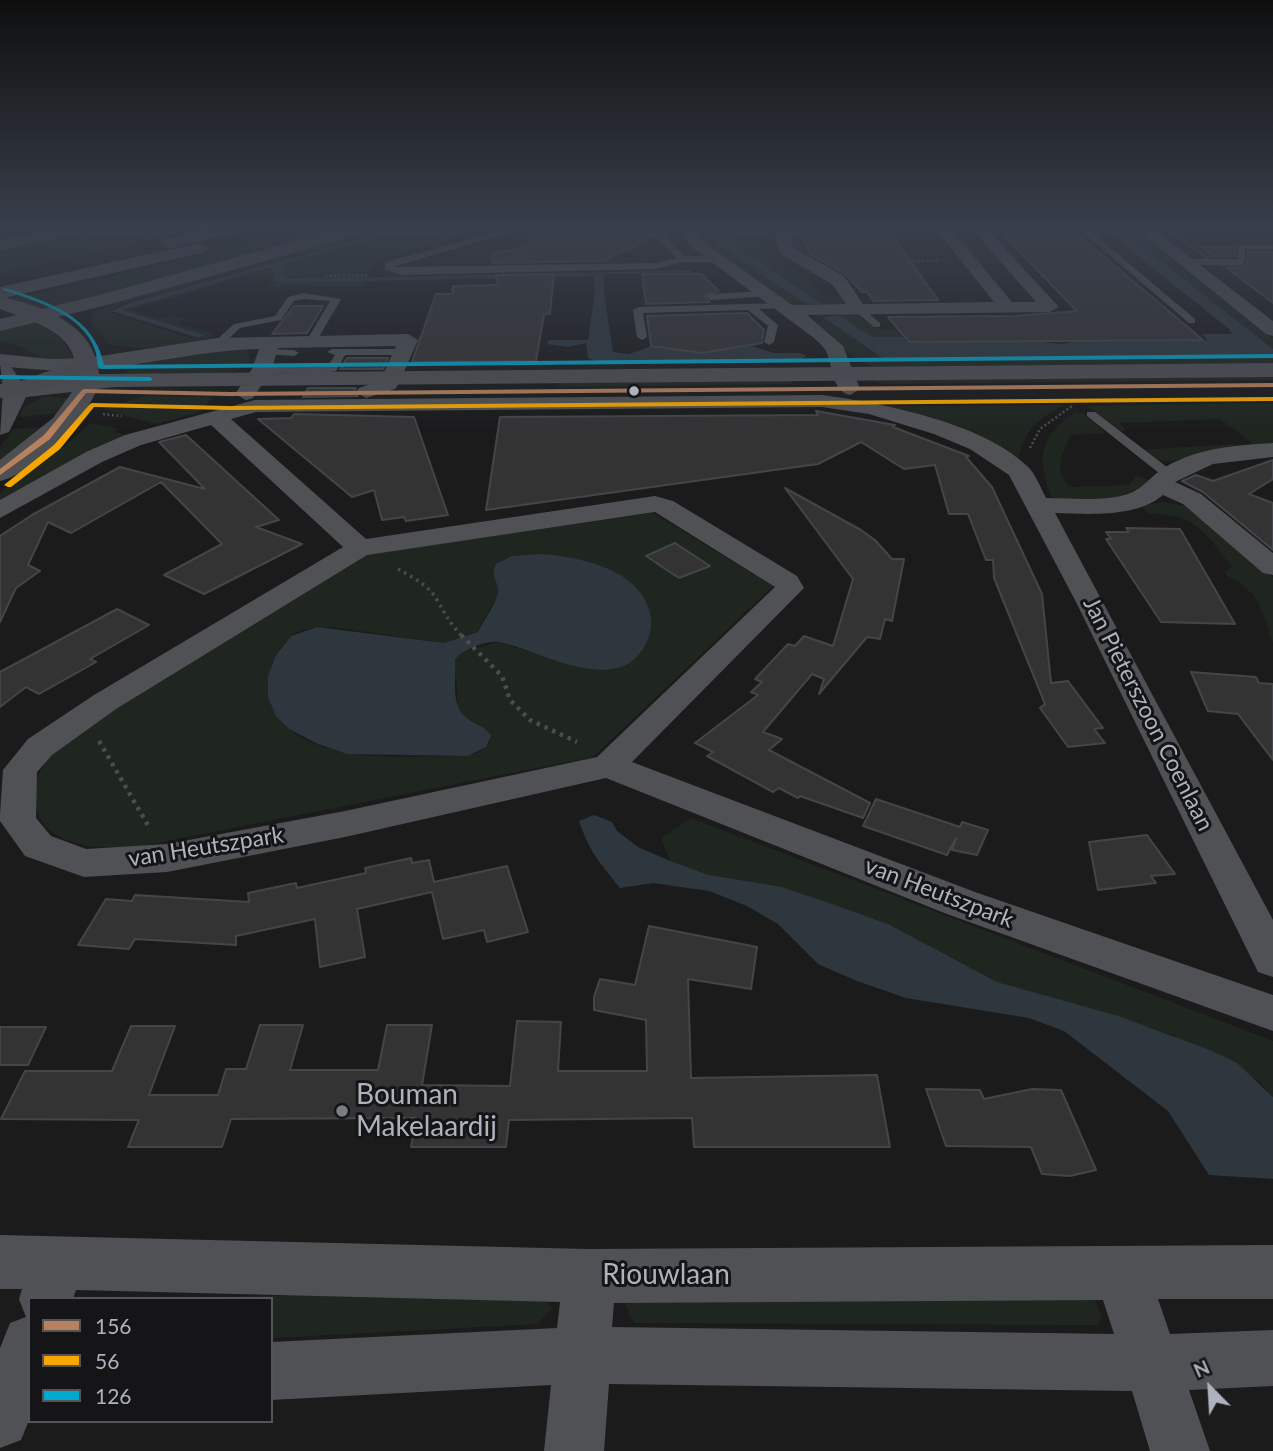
<!DOCTYPE html>
<style>
body{margin:0}
#map{position:relative;width:1273px;height:1451px;overflow:hidden;background:#1b1b1c;font-family:Lato,sans-serif}
canvas{display:block}
.legend{position:absolute;left:28px;top:1297px;width:245px;height:126px;box-sizing:border-box;background:#151518;border:2px solid #52545a;margin:0;padding:9px 12px;list-style:none;font-size:21px;color:#adb2bc}
.legend li{display:flex;align-items:center;gap:14px;height:35px}
.legend b{width:35px;border:2px solid #52545a}
.north{position:absolute;left:1175px;top:1353px;width:70px;height:70px;-webkit-text-stroke:5px #151518;paint-order:stroke;rotate:336deg;font-size:19px;font-weight:700;line-height:28px;text-align:center;color:#adb2bc}
.north::after{content:'';display:block;margin:auto;width:24px;height:32px;background:#adb2bc;clip-path:polygon(50% 0,100% 100%,50% 72%,0 100%)}
</style>
<div id="map">
<canvas width="1273" height="1451"></canvas>
<ul class="legend">
<li><b style="height:9px;background:#b6815c"></b>156</li>
<li><b style="height:9px;background:#f7a600"></b>56</li>
<li><b style="height:9px;background:#00a9ce"></b>126</li>
</ul>
<div class="north">N</div>
</div>
<script>
const c = document.querySelector('canvas').getContext('2d');
c.lineJoin = 'round';
function fill(path, color) {
  c.fillStyle = color;
  c.fill(path, 'evenodd');
}
function trace(path, color, width, dash) {
  c.strokeStyle = color;
  c.lineWidth = width;
  c.lineCap = dash ? 'butt' : 'round';
  c.setLineDash(dash || []);
  c.stroke(path);
}
function drawText(font, color, halo, rows, align = 'center') {
  c.font = font + ' Lato,sans-serif';
  c.lineWidth = 6;
  c.setLineDash([]);
  c.textBaseline = 'middle';
  c.strokeStyle = halo;
  c.fillStyle = color;
  for (const [text, x, y, turn = 0] of rows) {
    c.save();
    c.translate(x, y);
    c.rotate((+turn || 0) * Math.PI / 180);
    c.textAlign = isNaN(turn) ? turn : align;
    if (halo) c.strokeText(text, 0, 0);
    c.fillText(text, 0, 0);
    c.restore();
  }
}
fill(new Path2D(`
 M100,229H199L0,274V249Z
 M320,229H341L47,311L11,299Z
 M371,229H396L130,303L115,308L112,313L193,339L203,337L202,334L123,310L411,229H486L374,261L364,286L269,287L265,283L273,280L247,277L130,310L158,319L170,315L186,319L177,324L216,334C191,350 140,349 110,345L92,324L91,314L121,301Z
 M713,229H724L717,233L718,244L806,304L787,302L702,242L703,236Z
 M739,229H773L761,240L763,250L775,261L805,276L823,294L844,299L842,304H822L733,244L730,237Z
 M1120,229H1132L1273,339V349Z
 M852,314L884,330H896L903,337H872L839,315Z
 M823,317L884,359L1273,356V365L881,368C850,363 840,342 816,323L822,322Z
 M32,320L61,337L74,359L48,361L19,346L0,341V328Z
 M215,349H248L250,362L243,368L228,373L131,374L120,367L124,363Z
 M1273,374V380L882,384L872,380Z
 M789,378L792,384L559,387L560,380Z
 M44,396L68,398L57,413L20,417L23,408Z
 M141,397L147,396L213,397L199,412L155,424L103,409Z
 M1273,403V446L1252,443L1220,419L1120,423L1126,431H1118L1087,406Z
 M1064,405C1035,421 1025,429 1018,461L882,406Z
 M1076,412L1084,414L1106,433L1071,435C1062,454 1053,468 1069,487L1129,485L1136,476L1151,481C1123,501 1085,505 1052,497C1036,458 1039,436 1076,412Z
 M90,423L119,429L114,432L129,436L0,503V493L64,447Z
 M46,427L0,464V447L13,429Z
 M1235,444L1237,448C1222,450 1206,452 1192,456C1169,462 1160,465 1139,450Z
 M1161,502L1187,506L1273,578V642C1265,620 1261,599 1242,584C1236,579 1229,579 1224,572L1232,567C1204,533 1197,513 1149,514L1142,506Z
 M653,513L773,586L593,757L136,847C99,849 38,848 35,798C34,783 39,770 49,758C56,749 65,742 73,735L362,555ZM538,554L578,560L624,579L597,670L575,666L497,642L460,653L455,659L458,706L465,717L481,726L490,742L482,751L468,756C412,755 337,766 290,730C259,706 263,661 291,636C301,627 319,627 332,627L444,643L477,632L497,596L501,560Z
 M691,818L1273,1041V1097L1259,1081L1170,1034L997,982L888,924L835,905L782,887L709,875L670,861L661,838Z
 M537,1290L552,1309L537,1324L271,1338V1299H109Z
 M636,1290L1095,1300L1102,1318L1097,1325L634,1323L625,1305Z`), '#1f2620');
fill(new Path2D(`
 M396,229H411L286,263L282,275L290,279L691,270L696,274H604V294L613,352L629,354L652,346L702,353L749,345L773,353H800L807,356L800,359L597,362L588,358L586,343L568,347L547,344L549,340H588L595,292L593,276L281,283L274,280L273,270L269,268L123,310L205,335L198,338L111,311L130,303Z
 M724,229H739L730,237L733,244L822,304H806L718,244L715,237Z
 M1104,229H1120L1273,349V356L884,359L823,317L839,315L872,337H903L907,342L1032,341L1062,344L1082,340H1207L1202,334H1232L1229,329Z
 M538,554C576,556 640,568 650,613C653,625 650,638 643,649C613,696 539,650 499,642C486,640 463,650 455,659C457,680 449,704 468,719C477,725 485,726 491,736L486,747L468,756L347,754L318,744L289,729L276,716L268,697V676L276,655L291,636L317,627L444,643L478,632C483,621 497,603 498,591C498,580 490,576 496,564L512,556Z
 M594,815L612,822L617,831L638,847L670,861L709,875L782,887L835,905L888,924L997,982L1118,1016L1210,1050L1237,1063L1273,1097V1179L1209,1175L1168,1111L1064,1031L1029,1018L906,998L857,981L818,964L778,924L747,906L709,891L653,883L620,888C599,861 591,855 579,821Z`), '#2e373e');
fill(new Path2D(`
 M1172,229H1183L1174,232L1210,257V259H1206L1168,231Z
 M1220,264L1273,266V270L1218,267Z`), '#2e373e');
const building = new Path2D(`
 M555,229H599L648,239L604,261L493,263L491,254L530,246L529,232Z
 M1076,233L1203,340L909,342L888,317L1015,316L1077,311L1002,234Z
 M801,235H892L938,300L873,301L867,292H862L845,274L810,254Z
 M1202,247H1235V256H1213Z
 M1248,252H1273V303L1227,268H1241L1247,264Z
 M554,274L550,314H544L536,361L412,362L436,294H452L453,286L498,285L496,275Z
 M642,274H701L719,291L704,296L710,302L646,304Z
 M294,306H323L307,333L272,334Z
 M747,313L764,330L762,343L702,353L651,346L647,316Z
 M347,358H388L383,369H340Z
 M308,388H356L353,393L358,396L303,397Z
 M816,411L895,425L893,427L969,456L966,457L992,487L1042,594L1051,683L1068,681L1103,728L1094,729L1105,743L1068,747L1040,708L1045,704L994,578L993,560H986L968,514H949L935,465L904,469L861,442L818,464L486,510L500,417L818,415Z
 M294,414L414,417L448,515L406,521L404,517L382,520L374,490L352,497L258,419L291,418Z
 M186,435L279,520L256,527L302,544L204,594L164,575L222,544L161,482L71,533L48,522L28,565L40,571L16,588L0,622V536L32,515L120,467L205,489L159,442Z
 M1273,460V479L1249,494L1273,503V550L1203,492L1182,481L1196,475L1213,481Z
 M785,488L861,530L875,540L892,559H904L892,621L885,619L880,639L867,637L819,694L824,679L812,674L763,732L782,739L769,750L870,803L863,818L800,796L798,798L779,788L773,792L707,756L713,752L695,743L758,695L751,692L762,682L755,679L788,644L795,646L804,636L833,646L853,579Z
 M1126,528L1180,529L1235,624L1161,622L1106,539H1111L1106,532H1129Z
 M675,543L710,566L679,578L646,556Z
 M117,609L149,625L90,659L96,662L39,694L26,687L0,707V672Z
 M1191,672L1256,677L1259,683L1273,684V760L1238,714L1208,711Z
 M876,799L960,827L962,822L988,830L977,855L952,850L956,838L947,855L863,826Z
 M1147,835L1175,874L1151,876L1156,883L1098,890L1089,842Z
 M411,858L412,863L429,860L434,882L507,866L528,932L487,942L484,930L443,939L432,892L357,909L365,957L320,967L315,919L236,936V945L135,939L129,949L78,945L106,899L132,901L135,895L249,902L248,893L296,883L297,888L366,873L365,868Z
 M649,926L757,947L751,989L688,979L691,1078L877,1075L890,1147H694L692,1118L509,1120L506,1147H411L416,1118L231,1119L222,1147H128L139,1120L1,1119L25,1071H112L131,1026H175L149,1095H218L226,1069H246L260,1025H303L290,1070H378L387,1025H432L422,1085L510,1086L517,1021L561,1022L558,1071H647L646,1020L594,1010V997L600,979L635,985Z
 M0,1027H46L28,1065H0Z
 M926,1089L980,1090L984,1099L1032,1089L1061,1090L1096,1170L1070,1176L1042,1174L1031,1147L946,1146Z`);
fill(building, '#333334');
trace(building, '#444548', 2);
trace(new Path2D(`
 M325,276L369,275
 M926,286L908,261H939
 M103,414L122,416
 M1030,448L1040,429L1072,406`), '#4b4c4f', 2.5, [2, 2.5]);
trace(new Path2D(`
 M398,569C412,577 429,585 437,600C447,616 449,623 463,637`), '#4b4c4f', 3.5, [2.5, 4.5]);
trace(new Path2D(`
 M461,635L502,676L510,700L530,720L577,742
 M99,741L149,827`), '#4b4c4f', 4.5, [3.5, 5]);
fill(new Path2D(`
 M508,229H522L393,267L656,263L676,258L658,238L601,229L663,234L684,256H715L719,259L715,262H682L656,269L401,275L385,269V263L393,260Z
 M1079,229H1088L1195,319V323H1189Z
 M1238,245H1273V249H1245V262L1241,265H1186L1182,262L1186,259H1237Z
 M765,291L770,294L768,296L711,300L706,297L711,294Z
 M304,293L341,299L316,342L307,340L330,301L304,299L294,301L281,320L240,328L221,346L212,344L234,324L275,316L288,297Z
 M782,303L785,304V308L759,309L778,325L774,342L769,345L764,342L768,326L748,310L643,313L647,337L642,340L637,337L633,310L638,307Z
 M855,307H861L880,323V327H874L855,311Z
 M269,349L294,350L299,353L294,356L265,354L264,352Z
 M332,349H403L408,352L403,355H345L336,371L332,372L263,373L258,370L263,367L328,366L335,355L327,352Z
 M1087,412H1095L1172,471V477H1164L1087,416Z`), '#4f5155');
fill(new Path2D(`
 M692,229H709L700,237L702,241L792,305L846,304L832,284L781,254L774,238L783,229H800L790,239L794,248L844,276L863,304L994,302L936,229H951L1012,302H1036L972,229H987L1059,307L1050,312L807,315L843,346L860,389L850,395C831,391 833,365 826,351C824,347 818,342 814,338L690,246L684,236Z
 M1136,229H1153L1273,321V336L1266,334Z
 M408,334L418,340L398,385L395,389L366,398L356,392L359,388L380,381L396,346L278,348L272,369L253,398L246,400L235,394L252,369L259,349C200,350 145,366 87,370C57,372 29,369 0,366V354L50,359L88,358L217,338Z
 M822,395C882,403 983,423 1027,466C1036,474 1041,489 1046,498C1072,498 1103,502 1128,494C1145,488 1152,474 1167,466C1199,448 1237,445 1273,443V457L1213,464L1175,482L1201,494L1273,553V575L1263,573L1183,504L1163,495C1136,518 1088,514 1055,513L1273,920V977L1258,972L1076,602L1009,475L970,449L934,434L869,414L822,407L256,412L231,419L366,539L655,496L673,501L797,576L804,588L632,762L975,892L1273,995V1031L947,914L606,778L345,837L167,872L84,877L25,856L0,821V814L3,770L28,739L94,695L343,547L211,425L141,445L102,462L0,518V500L86,452L125,435L255,400ZM655,512L775,587L597,757L345,811L167,844L86,849L51,836L36,818L37,772L52,755L116,709L367,555Z
 M0,1235L589,1249L1273,1245V1299H1158L1170,1334L1273,1330V1386L1189,1390L1210,1451H1150L1132,1391L609,1384L604,1451H544L551,1385L271,1400V1342L557,1328L560,1302L76,1290L73,1299H30V1418L21,1440L0,1448V1348L10,1323L26,1317L19,1299L22,1289H0ZM1103,1300L1114,1334L612,1327L614,1303Z`), '#4f5155');
fill(new Path2D(`
 M0,296C44,307 95,324 99,374L1273,363V377L114,387L97,389C84,422 35,473 0,481V460L53,418L72,392L26,397L9,432L0,435L3,391L0,360L8,362L22,383L75,377C81,332 33,322 0,309Z`), '#4e4f53');
fill(new Path2D(`
 M52,229H87L79,234L0,250V240Z
 M207,229H239L237,233L169,248L160,243L163,239Z
 M339,229H367L365,233L111,304L0,331V319L99,295Z
 M199,243L208,248L205,252L0,299V287Z
 M88,357L96,359L100,364L96,369L24,396L0,398V384H12Z`), '#4d4d51');
fill(new Path2D(`
 M1273,383V387L230,396L86,393L50,439L0,475V469L44,435L82,390L84,389L230,392Z`), '#b6815c');
fill(new Path2D(`
 M1273,397V401L230,410L94,407L60,449L11,487H8L4,485L54,445L90,404L92,403L230,406Z`), '#f7a600');
fill(new Path2D(`
 M3,288C12,289 21,293 30,296C65,309 96,325 104,365L1273,354V358L101,369L98,367C97,362 97,355 95,350C83,314 35,301 3,290Z
 M0,375L150,377L153,379L150,381L0,379Z`), '#00a9ce');
const sky = c.createLinearGradient(0, 0, 0, 432);
sky.addColorStop(0, '#0f0f0f');
sky.addColorStop(0.53, '#393f4b');
sky.addColorStop(1, '#393f4b00');
c.fillStyle = sky;
c.fillRect(0, 0, 1273, 432);
for (const [x, y, r, color] of [
 [634,391,6,"#adb2bc"],
 [342,1111,7,"#7a7d84"]
]) {
  const dot = new Path2D();
  dot.arc(x, y, r, 0, 2 * Math.PI);
  c.fillStyle = color;
  c.fill(dot);
  trace(dot, '#151518', 2.5);
}
drawText('23px', '#adb2bc', '#151518', [
 ["Jan Pieterszoon Coenlaan",1148,714,63],
 ["van Heutszpark",206,847,-9],
 ["van Heutszpark",939,893,21]
]);
drawText('28px', '#adb2bc', '#151518', [
 ["Bouman",356,1095],
 ["Makelaardij",356,1127]
], 'left');
drawText('28px', '#adb2bc', '#151518', [
 ["Riouwlaan",666,1275]
]);
</script>
